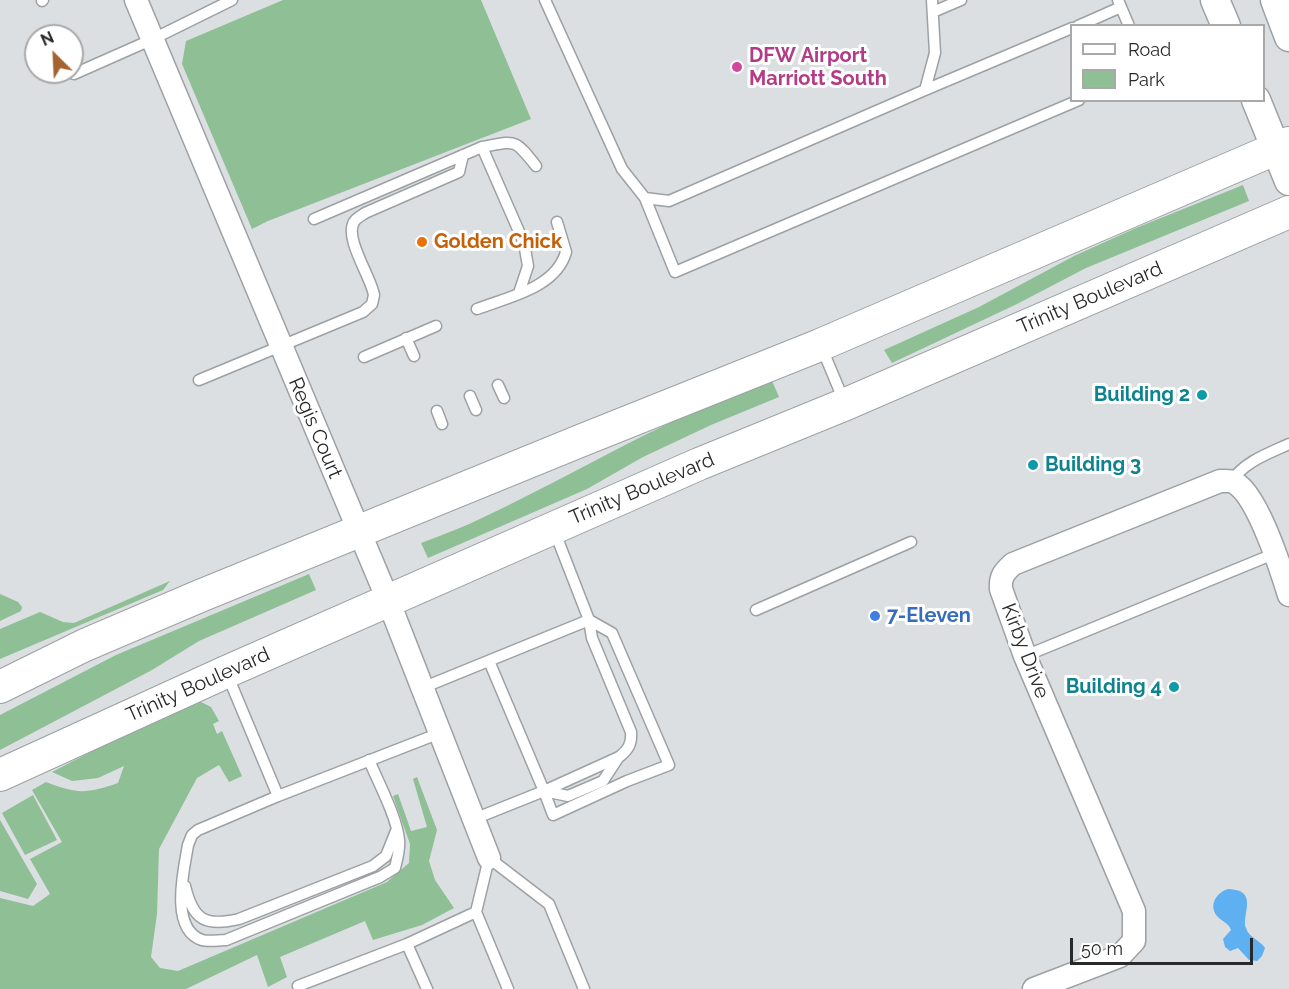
<!DOCTYPE html>
<style>
body{margin:0}
#map{position:relative;width:1289px;height:989px;overflow:hidden;background:#dbdfe2;font-family:Raleway,sans-serif}
canvas{display:block}
.legend{position:absolute;left:1070px;top:24px;width:195px;height:78px;box-sizing:border-box;background:#fff;border:2px solid #a9a9aa;margin:0;padding:8px 10px;list-style:none;font-size:18px;color:#28292b}
.legend li{display:flex;align-items:center;gap:12px;height:30px}
.legend b{width:30px;border:2px solid #a9a9aa}
.north{position:absolute;left:24px;top:24px;width:60px;height:60px;box-sizing:border-box;background:#fff;border:2px solid #a9a9aa;border-radius:50%;rotate:336deg;font-size:16px;font-weight:700;line-height:24px;text-align:center;color:#28292b}
.north::after{content:'';display:block;margin:auto;width:21px;height:27px;background:#a5642f;clip-path:polygon(50% 0,100% 100%,50% 72%,0 100%)}
.scale{position:absolute;left:1070px;top:938px;width:183px;height:27px;box-sizing:border-box;border:3px solid #28292b;border-top:0;padding-left:8px;font-size:18px;line-height:21px;white-space:nowrap;color:#28292b;-webkit-text-stroke:4px #fff;paint-order:stroke}
</style>
<div id="map">
<canvas width="1289" height="989"></canvas>
<ul class="legend">
<li><b style="height:8px;background:#fff"></b>Road</li>
<li><b style="height:16px;background:#8ebf95"></b>Park</li>
</ul>
<div class="north">N</div>
<div class="scale">50 m</div>
</div>
<script>
const c = document.querySelector('canvas').getContext('2d');
c.lineJoin = 'round';
function fill(path, color) {
  c.fillStyle = color;
  c.fill(path, 'evenodd');
}
function trace(path, color, width, dash) {
  c.strokeStyle = color;
  c.lineWidth = width;
  c.lineCap = dash ? 'butt' : 'round';
  c.setLineDash(dash || []);
  c.stroke(path);
}
function drawText(font, color, halo, rows, align = 'center') {
  c.font = font + ' Raleway,sans-serif';
  c.lineWidth = 6;
  c.setLineDash([]);
  c.textBaseline = 'middle';
  c.strokeStyle = halo;
  c.fillStyle = color;
  for (const [text, x, y, turn = 0] of rows) {
    c.save();
    c.translate(x, y);
    c.rotate((+turn || 0) * Math.PI / 180);
    c.textAlign = isNaN(turn) ? turn : align;
    if (halo) c.strokeText(text, 0, 0);
    c.fillText(text, 0, 0);
    c.restore();
  }
}
fill(new Path2D(`
 M283,0H481L531,119L268,221L252,229L182,64L186,41Z
 M1243,185L1249,201L1086,268L1017,304L892,363L884,350L979,307L1074,256L1136,228Z
 M772,381L779,397L711,425L643,457L587,489L428,558L421,543C442,535 464,527 484,517C580,472 671,414 772,381Z
 M309,574L316,590L199,641L152,670L0,750V715L116,655Z
 M170,581L163,590L0,659V629L40,612L63,622L74,623Z
 M0,594L18,602L22,607L21,611L0,621Z
 M199,701L211,707L219,721L213,724L217,734L222,731L242,776L229,782L219,765L197,778L159,849L157,914L151,957L160,968L178,971L387,882L409,863L410,844L393,796L398,794L411,831L427,827L413,779L417,777L437,830L429,861L435,880L454,908L422,925L373,940L365,921L280,957L287,977L268,987L257,955L186,989H0V898L33,906L50,894L30,859L62,842L32,790L46,782C77,794 86,794 118,783L124,766L98,778L72,781L52,772L177,707Z
 M33,795L57,840L25,855L2,813Z
 M0,820L37,884L28,899L0,891Z`), '#8ebf95');
fill(new Path2D(`
 M1228,889C1260,890 1241,915 1246,928C1249,938 1260,940 1265,948L1262,956L1257,961L1249,960L1238,948L1230,951L1225,947L1223,939L1231,930C1228,922 1222,922 1217,916C1208,905 1217,892 1228,889Z`), '#5fb0f1');
const service = new Path2D(`
 M545,0L622,169L645,198L669,201L925,90L935,53L932,0
 M1118,0L1129,26
 M42,1L43,0
 M933,12L961,0
 M1078,26L1121,7
 M74,74L153,39L232,0
 M925,90L1072,28
 M482,147L524,243L528,266L519,293
 M645,198L675,272L1079,100
 M314,219L482,147C516,141 514,138 536,166
 M477,309C508,297 556,288 566,252L557,222
 M406,338L414,356
 M821,346L844,401
 M364,357L436,326
 M199,380L363,312L372,304L374,295C371,277 344,238 354,222C356,218 361,216 365,213L459,172L463,155
 M498,385L504,398
 M470,396L476,410
 M437,411L442,424
 M1231,481C1246,461 1267,454 1289,444
 M756,610L911,542
 M1025,656L1276,553
 M489,661L544,791
 M227,674L278,796L440,733
 M422,688L589,620L612,633L669,765L627,781L553,815L544,791L474,819
 M544,791L619,757C628,750 632,744 631,732L592,638L589,620L554,530
 M544,791L568,796L603,781L618,758
 M278,796L198,830L192,835L188,845C184,869 169,929 202,940C208,942 219,940 226,940L380,877L395,868C397,859 400,850 399,840C397,817 378,782 369,760
 M185,886C193,920 205,927 239,919L373,866L386,856L396,831
 M407,944L476,912
 M298,986L407,944L427,989
 M508,989L476,912L489,858L549,904L584,989`);
const minor = new Path2D(`
 M136,0L388,600L489,858
 M1034,989L1120,956L1134,941V911L1025,656L1001,589C1000,577 1004,572 1013,564L1220,481C1227,481 1232,480 1238,485C1259,501 1281,569 1289,595`);
const tertiary = new Path2D(`
 M1215,0L1226,26
 M1275,0L1289,37
 M1256,100L1289,181`);
const secondary = new Path2D(`
 M0,687L85,645L200,596L580,441L820,345L1289,143
 M0,775L226,672L699,464L846,404L1289,212`);
trace(service, '#9da1a4', 13);
trace(minor, '#9da1a4', 25);
trace(tertiary, '#9da1a4', 31);
trace(secondary, '#9da1a4', 34);
trace(service, '#fff', 10);
trace(minor, '#fff', 22);
trace(tertiary, '#fff', 28);
trace(secondary, '#fff', 32);
for (const [x, y, r, color] of [
 [737,67,6,"#d1479c"],
 [422,242,6,"#e8710a"],
 [1202,395,6,"#0f9aa8"],
 [1033,465,6,"#0f9aa8"],
 [875,616,6,"#3f7fe0"],
 [1174,687,6,"#0f9aa8"]
]) {
  const dot = new Path2D();
  dot.arc(x, y, r, 0, 2 * Math.PI);
  c.fillStyle = color;
  c.fill(dot);
  trace(dot, '#fff', 2);
}
drawText('bold 20px', '#b23c85', '#fff', [
 ["DFW Airport",749,56],
 ["Marriott South",749,79]
], 'left');
drawText('bold 20px', '#c56008', '#fff', [
 ["Golden Chick",434,242]
], 'left');
drawText('20px', '#28292b', '#fff', [
 ["Trinity Boulevard",1090,298,-23],
 ["Regis Court",315,428,67],
 ["Trinity Boulevard",642,489,-23],
 ["Kirby Drive",1025,651,69],
 ["Trinity Boulevard",198,685,-24]
]);
drawText('bold 20px', '#0d838f', '#fff', [
 ["Building 2",1190,395],
 ["Building 3",1045,465,"left"],
 ["Building 4",1162,687]
], 'right');
drawText('bold 20px', '#366cbe', '#fff', [
 ["7-Eleven",887,616]
], 'left');
</script>
